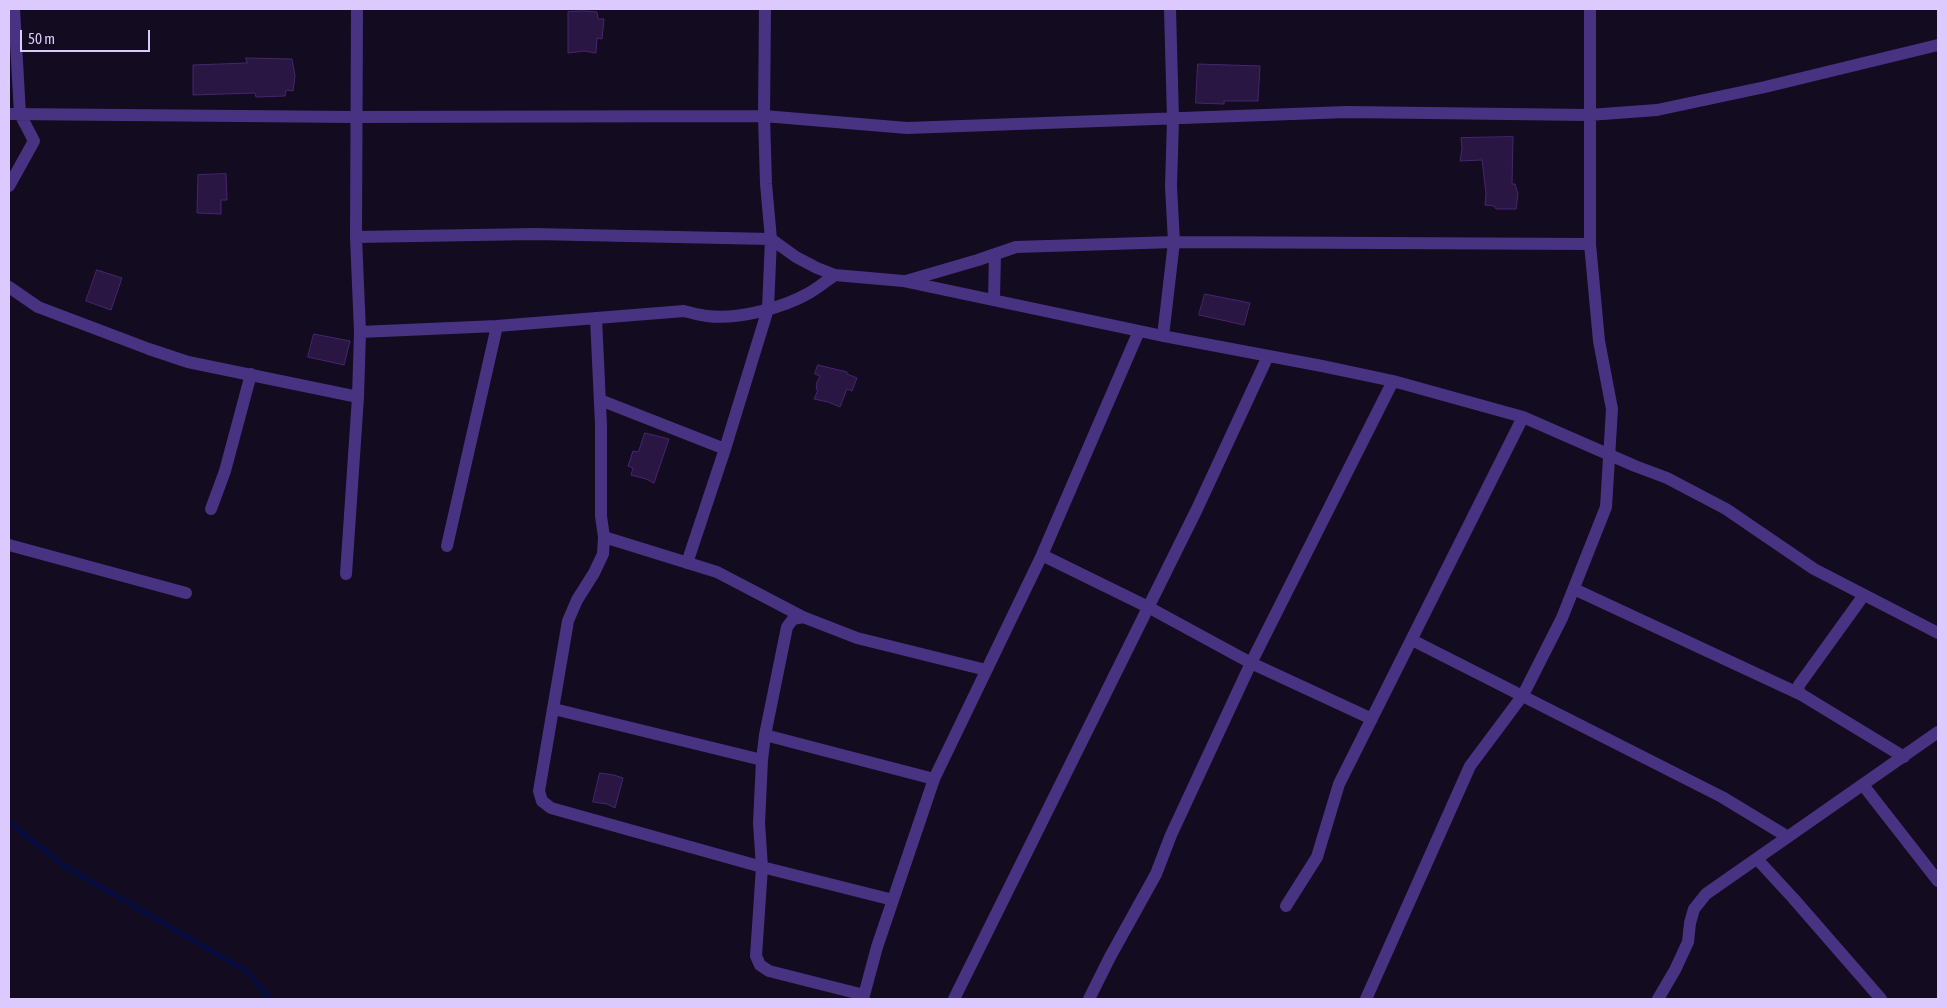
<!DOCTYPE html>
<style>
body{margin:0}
#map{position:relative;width:1947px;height:1008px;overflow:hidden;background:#130b20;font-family:"Asap Condensed",sans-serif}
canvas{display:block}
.frame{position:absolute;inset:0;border:10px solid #dccaff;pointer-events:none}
.scale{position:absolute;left:20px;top:30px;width:130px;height:22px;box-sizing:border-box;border:2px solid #dccaff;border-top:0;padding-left:6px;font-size:15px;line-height:18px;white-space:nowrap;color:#dccaff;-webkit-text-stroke:4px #130b20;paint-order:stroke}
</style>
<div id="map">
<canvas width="1947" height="1008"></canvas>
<div class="frame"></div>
<div class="scale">50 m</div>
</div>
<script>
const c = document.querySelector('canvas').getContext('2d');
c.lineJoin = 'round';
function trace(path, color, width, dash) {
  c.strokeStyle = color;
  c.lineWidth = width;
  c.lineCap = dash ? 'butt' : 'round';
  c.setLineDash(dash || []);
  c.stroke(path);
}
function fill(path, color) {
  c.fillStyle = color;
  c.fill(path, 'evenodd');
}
trace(new Path2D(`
 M9,822L63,865L248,972L270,999`), '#060d3e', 5);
const building = new Path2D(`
 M584,11L597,12L598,19H604L602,39L597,38L596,53L584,51L568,53V12Z
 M246,58L292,59L295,76L293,91L286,90L285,96L256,97L255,93L193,95V65L247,63Z
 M1198,64L1260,66L1258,101H1224V104L1196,103Z
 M1513,137L1512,184H1515L1518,194L1516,209H1496L1494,206L1485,205L1486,194L1482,160L1460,161L1462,149L1461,138Z
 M226,174L227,200H221V214L197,213L198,175Z
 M97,270L122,278L111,310L86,301Z
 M1205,294L1250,303L1244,325L1199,315Z
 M314,334L350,341L344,365L308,357Z
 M818,365L847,372V374L857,378L852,391L847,389L840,407L828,402L814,399L818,390L816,389L817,386L816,384L820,376L815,374Z
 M645,433L669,439L654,483L646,479L631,475L633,468L628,466L633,451L638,452Z
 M600,773L614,775L623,778L615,808L607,804L593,802Z`);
fill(building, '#291642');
trace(building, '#46266f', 1);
trace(new Path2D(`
 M357,9L356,237L360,332L497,326L684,311C692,313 699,315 707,316C737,320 783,308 809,293C818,288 826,281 835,275
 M765,9L764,116L766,184L771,239L796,257L817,268L835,275L903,281L1163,336L1322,366L1393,381L1523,417L1635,466L1667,478L1726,509L1814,569L1938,633
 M9,114L355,117L764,116L907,128L1347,112L1589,115L1657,110L1765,87L1938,45
 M9,186L34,141L20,114L14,9
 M356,237L534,234L771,239L768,309L725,449L687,563
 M906,281L978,260L1016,247L1174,242L1590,244
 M9,287L38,307L149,349L188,362L358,397
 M994,299L995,254
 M596,318L601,425V516L604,537L603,554L594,573L577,600L568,621L539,791L542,801L551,808L762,867L893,900
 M1163,336L1174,242L1171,187L1173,119L1170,9
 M600,400L725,449
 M211,509L225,471L251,374
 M604,537L717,572L803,617
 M9,545L186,593
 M447,546L497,326
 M1042,555L1148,607L1251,663L1372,719
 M346,574L358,397L360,332
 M1574,589L1802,695
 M1864,595L1799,685L1798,690L1802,695L1904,757
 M1412,640L1722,797L1788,837
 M554,709L762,760
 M765,735L934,779
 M1863,785L1938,881
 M1757,859L1793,898L1881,999
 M1286,906L1317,857L1339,784L1523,417
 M864,995L769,971L760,965L756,956L762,867L759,823L762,760L765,735L787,627L793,619L803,617L857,638L986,670
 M863,999L877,947L934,779L1042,555L1139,331
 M954,999L1197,509L1268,356
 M1089,999L1110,957L1156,874L1171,835L1251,663L1393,381
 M1366,999L1470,766L1523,695L1562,618L1606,507L1612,409L1599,341L1590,244V9
 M1658,999L1675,970L1688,942L1690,923L1694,909L1706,894L1938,732`), '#483382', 12);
</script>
